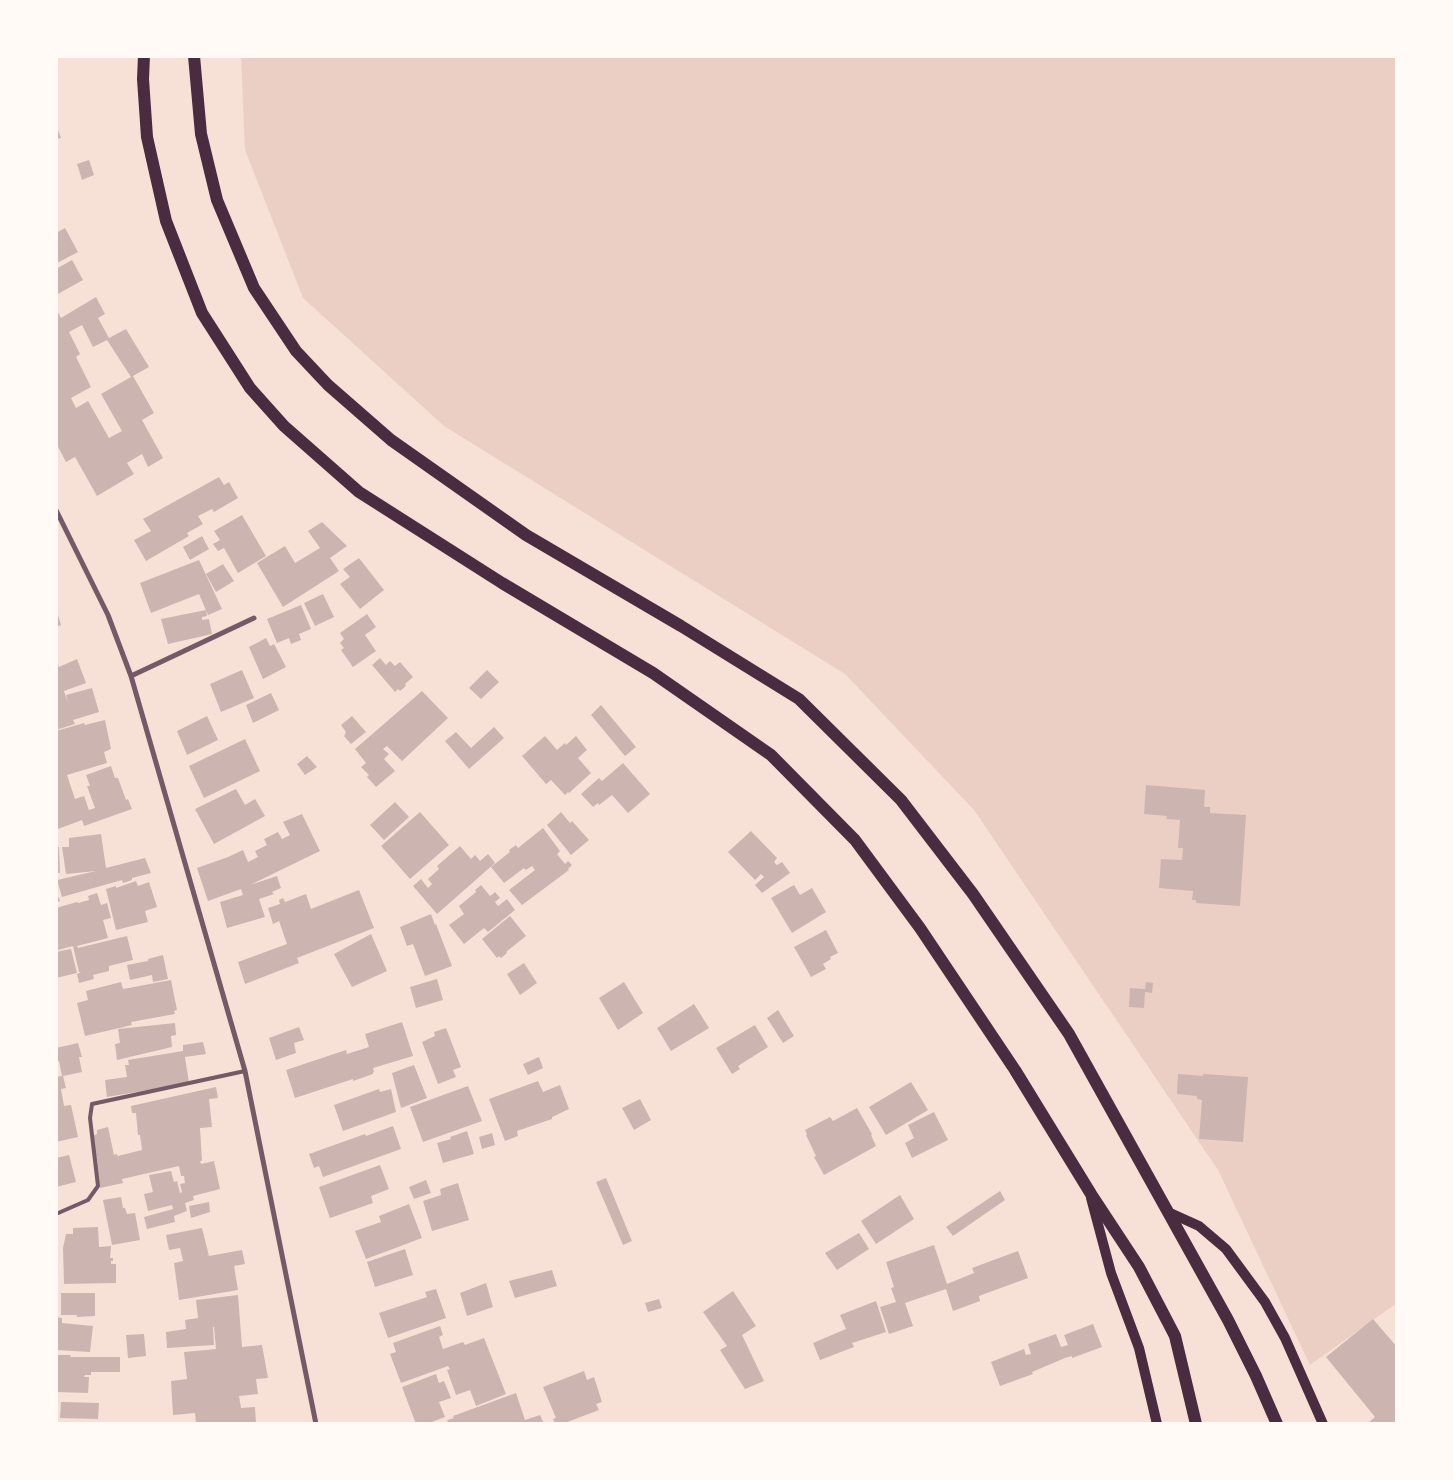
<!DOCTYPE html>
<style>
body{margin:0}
#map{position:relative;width:1453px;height:1480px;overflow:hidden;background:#f7e1d7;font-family:"Golos Text",sans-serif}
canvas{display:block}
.frame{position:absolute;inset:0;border:58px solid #fffaf5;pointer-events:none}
</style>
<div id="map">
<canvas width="1453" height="1480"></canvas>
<div class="frame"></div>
</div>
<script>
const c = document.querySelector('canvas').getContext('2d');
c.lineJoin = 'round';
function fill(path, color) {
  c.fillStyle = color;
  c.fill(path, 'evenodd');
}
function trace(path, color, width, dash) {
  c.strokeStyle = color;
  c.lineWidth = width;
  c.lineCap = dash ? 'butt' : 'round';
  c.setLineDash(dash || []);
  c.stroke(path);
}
fill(new Path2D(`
 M241,56H1397V1303L1310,1365L1218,1170L974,810L845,674L444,426L303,298L245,150Z`), '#ebcfc5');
fill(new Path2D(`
 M56,125L61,138L56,139Z
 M89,160L94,175L82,180L77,164Z
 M65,228L78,252L57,263L56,233Z
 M72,260L83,280L56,295V269Z
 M96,297L105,314L98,318L109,338L126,329L149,367L133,376L154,413L142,420L163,458L148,467L142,454L127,463L134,474L97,496L75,457L66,462L56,443V309L61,318ZM82,325L93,347L107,340L131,377L101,394L122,431L109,438L88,401L76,408L71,398L91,387L76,357L80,354L69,332Z
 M219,477L224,485L229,482L238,498L214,512L212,509L198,516L203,524L187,533L189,536L146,561L134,540L151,531L143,519Z
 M242,515L266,556L238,573L224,548L218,551L213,544L220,540L214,531Z
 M322,522L347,546L330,558L339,571L283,607L257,563L285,546L295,563L320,548L308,531Z
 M202,536L209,549L190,560L183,547Z
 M359,558L384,590L360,609L340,584L350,577L343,569Z
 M199,560L222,609L208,615L199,594L151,613L140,583Z
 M223,564L234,581L216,592L206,574Z
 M323,594L334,617L315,626L304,603Z
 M301,605L311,629L299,634L301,640L291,644L289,638L277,643L267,619Z
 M56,608L61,625L56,627Z
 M206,610L207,616L202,617V620L209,619L212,634L168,644L161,619Z
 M367,614L376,627L365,635L376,651L353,667L341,650L344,648L340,643L344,639L340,633Z
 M266,638L270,646L274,644L286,667L263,679L249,647Z
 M380,658L386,665L390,661L395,666L400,662L413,677L405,684L406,686L400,691L398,689L395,692L372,665Z
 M77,659L86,683L64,691L68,703L66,695L92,688L99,712L73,720L75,724L56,730V665L58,664L59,667Z
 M242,670L254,698L221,712L210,684Z
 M487,670L499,682L481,699L469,688Z
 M422,691L448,718L402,761L387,746L383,749L389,754L384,759L395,771L376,787L367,777L369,775L361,767L366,763L355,749Z
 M271,693L279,710L253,723L246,705Z
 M601,705L636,747L625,756L591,715Z
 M207,716L218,740L187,755L177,731Z
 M352,716L366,732L351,744L344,736L346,732L341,725Z
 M105,720L111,749L104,752L107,763L67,775L75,799L84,796L89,810L95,808L87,786H90L86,775L111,766L115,778H118L126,800L128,799L132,809L84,826L82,820L58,829L56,824V731L84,723L85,725Z
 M494,727L504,738L469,769L445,741L456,732L471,748Z
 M545,736L557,750L565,743L566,745L576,736L587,750L578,758L591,773L569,793L568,792L565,795L551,780L546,784L522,756Z
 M245,739L260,771L204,798L189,766Z
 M307,756L317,767L305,775L297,764Z
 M623,763L650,794L628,813L612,795L599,805L598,803L593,807L581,794L599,778L602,781Z
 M1146,785L1205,790L1204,807H1210V813L1246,815L1240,906L1196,903V900H1192L1193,891L1159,888L1161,859L1182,860L1183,848H1178L1180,820L1166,819L1167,816L1144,814Z
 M236,789L245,805L255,799L265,816L214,844L195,809Z
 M395,802L409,817L384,840L370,825Z
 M420,812L449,845L410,879L381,846Z
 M561,812L570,823L572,821L589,840L571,855L547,825Z
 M302,814L320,851L250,885L277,876L281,888L272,892L274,894L259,899L265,917L227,928L220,902L243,895L241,889L208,901L197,868L228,857L243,850L248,862L258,857L255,851L267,845L264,839L278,832L282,839L290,835L283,822Z
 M543,828L560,851L557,854L565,864L568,861L572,865L568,869L569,870L522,905L509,890L535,870L532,866L526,870L524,868L504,883L491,867L510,852L509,850L516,845L518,848Z
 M751,831L777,858L774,862L777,865L782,862L790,873L762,893L755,885L764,877L761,874L755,880L728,852Z
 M101,834L106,868L145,858L151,873L132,878V880L123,883L122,880L62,897L57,880L96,871L66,874L62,847H69V838Z
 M460,846L471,859L475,855L480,861L488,854L495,863L437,914L413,886L421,879L428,888L432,884L428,879L439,869L437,866Z
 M56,847H59L60,873H56Z
 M136,881L138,886L149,882L157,907L145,911L148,922L116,930L106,889L116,886V888Z
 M481,885L490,896L495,892L500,898L495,902L498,906L507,899L515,910L488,932L484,928L464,944L449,925L464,914L459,906L476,892L475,890Z
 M794,885L800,895L812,888L826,912L792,933L771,898Z
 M359,890L374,928L297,958L299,963L245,984L238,962L287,944L279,921L273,924L268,908L280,904L279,900L283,898L285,902L306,894L311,909Z
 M56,891L60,901L56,902Z
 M97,893L101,905L107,903L111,918L103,920L108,938L77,946L78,948L127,936L133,960L109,966V971L93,975L94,979L79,983L77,974L81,972H79L73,946L58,950L56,943V908L77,902L78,903L89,900L88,896Z
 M431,914L435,925L436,924L452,966L425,976L413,944L407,946L400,927Z
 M510,916L526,936L506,952L507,953L501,958L499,956L497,958L482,939Z
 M826,930L838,953L830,957L831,959L823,964L826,969L811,977L794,947Z
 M371,934L387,971L352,987L334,954Z
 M71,949L77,973L56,978V952Z
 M163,955L168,979L153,982L152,975L130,980L127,965L148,961V959Z
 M524,963L537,983L520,995L507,974Z
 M437,979L443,1000L416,1008L410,987Z
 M171,980L177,1010L174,1011L175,1014L131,1022L132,1025L85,1036L77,1003L88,1000L86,991L121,982L123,989Z
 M624,982L643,1013L618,1030L599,998Z
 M1146,982L1153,983L1152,993L1145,992L1144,1008L1129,1007L1130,988L1145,989Z
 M694,1004L709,1028L671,1051L657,1028Z
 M778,1010L794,1036L783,1043L767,1018Z
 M402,1022L413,1056L373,1068L374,1072H373V1074L353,1081V1079L295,1098L286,1070L346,1050L347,1054L369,1047L365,1034Z
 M175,1023L176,1035L171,1036L172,1047L117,1060L115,1044L120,1043L118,1029Z
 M755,1025L768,1047L738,1066L740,1069L732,1074L716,1048Z
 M299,1027L304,1040L294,1043L296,1053L276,1060L269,1038Z
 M446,1028L461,1067L453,1070L456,1077L438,1084L422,1042L435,1036L434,1032Z
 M203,1042L206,1054L185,1057L189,1083L107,1097L105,1080L127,1077L125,1065H129L128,1060L183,1051V1045Z
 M78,1043L82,1057H79L82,1072L63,1076L66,1088L61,1089L64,1106L71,1105L78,1137L56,1142V1077L62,1076L59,1061L56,1062V1048Z
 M539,1057L543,1068L528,1075L523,1064Z
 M414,1065L427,1098L401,1108L392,1073Z
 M1178,1074L1203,1076V1074L1248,1077L1243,1142L1199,1139L1202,1100L1197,1099V1096L1177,1094Z
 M538,1081L543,1092L560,1085L569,1109L552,1117V1119L517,1131L518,1136L505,1141L489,1099Z
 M911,1082L928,1110L886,1135L869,1107Z
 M468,1086L482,1121L423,1142L410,1107Z
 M216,1087L218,1098L209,1099L212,1127L200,1128L202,1161H200L201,1164L214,1161L220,1189L193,1196L194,1200L185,1203L187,1211L174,1216L175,1222L147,1229L144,1217L173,1209L172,1205L148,1211L144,1194L153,1192L149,1175L171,1171L174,1182L177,1181L180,1193L182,1192L180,1184L185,1183L184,1176H181L179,1166L122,1179L123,1183L100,1188L92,1136L97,1134V1130L108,1127L114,1155L117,1154L119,1161L118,1156L142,1150L140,1135H138L136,1113H132L131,1106Z
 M379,1089L380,1092L391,1089L396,1112L343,1131L334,1105Z
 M640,1099L651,1120L634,1130L622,1108Z
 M857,1108L872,1134L871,1135L876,1146L824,1175L814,1157L816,1156L806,1135L807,1134L805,1130L830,1117L833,1121Z
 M934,1112L948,1140L912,1158L905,1143L914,1138L908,1125Z
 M393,1126L401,1149L323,1177L319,1166L314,1168L309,1154L365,1134L366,1136Z
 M467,1131L474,1154L443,1163L437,1143L451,1139L450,1137Z
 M492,1133L495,1145L482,1149L479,1137Z
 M69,1155L76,1182L56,1187V1158Z
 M380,1165L389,1189L371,1196L373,1203L330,1218L319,1187Z
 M606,1178L632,1241L623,1245L596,1182Z
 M426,1180L431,1193L414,1199L409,1187Z
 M458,1183L469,1220L432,1231L423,1201L441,1195L440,1189Z
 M1000,1191L1005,1200L953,1236L946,1227Z
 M900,1195L914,1219L876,1244L861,1221Z
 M121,1197L123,1208H125L127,1214L135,1213L140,1240L112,1245L103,1200Z
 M209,1202L210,1212L191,1218L189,1206Z
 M409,1204L422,1238L366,1259L355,1231L381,1222L379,1216Z
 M98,1227L99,1247L111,1246L110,1258H113V1261H111V1264H116V1283L64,1284L63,1248L66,1234H73V1228Z
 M202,1228L209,1256L242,1250L245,1264L234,1266L238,1290L179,1300L174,1263L183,1261L180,1248L169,1250L166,1235Z
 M859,1233L869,1249L837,1270L825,1253Z
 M934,1245L947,1284L974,1273L972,1268L1018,1251L1028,1278L979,1296L980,1301L953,1311L946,1289L905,1303L913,1326L889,1334L880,1307L896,1302L891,1288L894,1287L886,1262Z
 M405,1249L413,1275L375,1287L367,1262Z
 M552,1270L557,1286L515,1298L509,1281Z
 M486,1283L493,1307L467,1316L460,1293Z
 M436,1289L446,1318L388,1338L379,1313L427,1297L425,1292Z
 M733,1291L756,1326L742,1335L764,1381L745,1389L720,1350L727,1346L703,1312Z
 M61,1293H95V1316L77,1317V1315H61Z
 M238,1295L242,1347L262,1345L268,1378L256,1379L258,1394L239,1396L241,1408L255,1407L256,1424H196L195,1413L173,1415L171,1381L187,1379L184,1352L216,1349L214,1327H213L214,1345L167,1348L166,1332L186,1329L185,1320L198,1318L196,1300Z
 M659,1299L662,1308L648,1312L645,1303Z
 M876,1301L886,1332L852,1343L854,1347L820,1360L813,1343L846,1329L840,1315Z
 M56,1317L62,1318V1323L93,1326L90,1352L56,1350Z
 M1373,1319L1397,1347V1424H1367L1375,1417L1326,1357Z
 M1093,1324L1102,1347L1072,1358V1356L1065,1358L1032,1372L1033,1374L1000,1386L991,1362L1024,1349L1026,1355L1031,1354L1028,1344L1056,1334L1061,1347L1068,1345L1064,1335Z
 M440,1326L443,1335L439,1337L443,1349L463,1342L465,1345L484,1338L506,1394L476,1406L470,1390L456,1395L447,1370L450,1369L448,1366L401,1383L390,1354L396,1352L393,1343Z
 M144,1334L146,1356L128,1358L126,1335Z
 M56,1355H71L70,1357H120V1372H91V1375H85L84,1377H89L88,1393L56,1392Z
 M584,1371L587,1380L594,1377L602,1402L596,1404L599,1410L562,1424H555L553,1419L556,1418L543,1387Z
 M436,1374L439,1383L444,1381L451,1398L439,1402L445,1417L426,1424H416L402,1387Z
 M516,1393L525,1420L540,1415L544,1424H449L447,1420L454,1418L453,1416Z
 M61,1402L99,1403L98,1419L60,1418Z`), '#ccb4b1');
trace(new Path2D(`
 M56,1214L88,1200L98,1186L90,1118L92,1104L245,1071`), '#755966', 4);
trace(new Path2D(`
 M56,510L108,615L131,676L245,1071L316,1424
 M131,676L254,618`), '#755966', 5);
trace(new Path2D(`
 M1091,1198L1111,1273L1139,1348L1157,1424
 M1168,1212L1199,1226L1226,1249L1265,1302L1285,1338L1323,1424`), '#4a2c40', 10);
trace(new Path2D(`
 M144,56L143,79L147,137L166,221L202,313L250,388L284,426L359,492L502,583L653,673L771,755L855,840L920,928L1015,1070L1091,1194L1139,1267L1175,1336L1196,1424
 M194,56L201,134L217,200L254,288L296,351L328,385L391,440L526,535L681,626L799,699L901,800L973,894L1069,1034L1228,1320L1256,1376L1277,1424`), '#4a2c40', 12);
</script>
